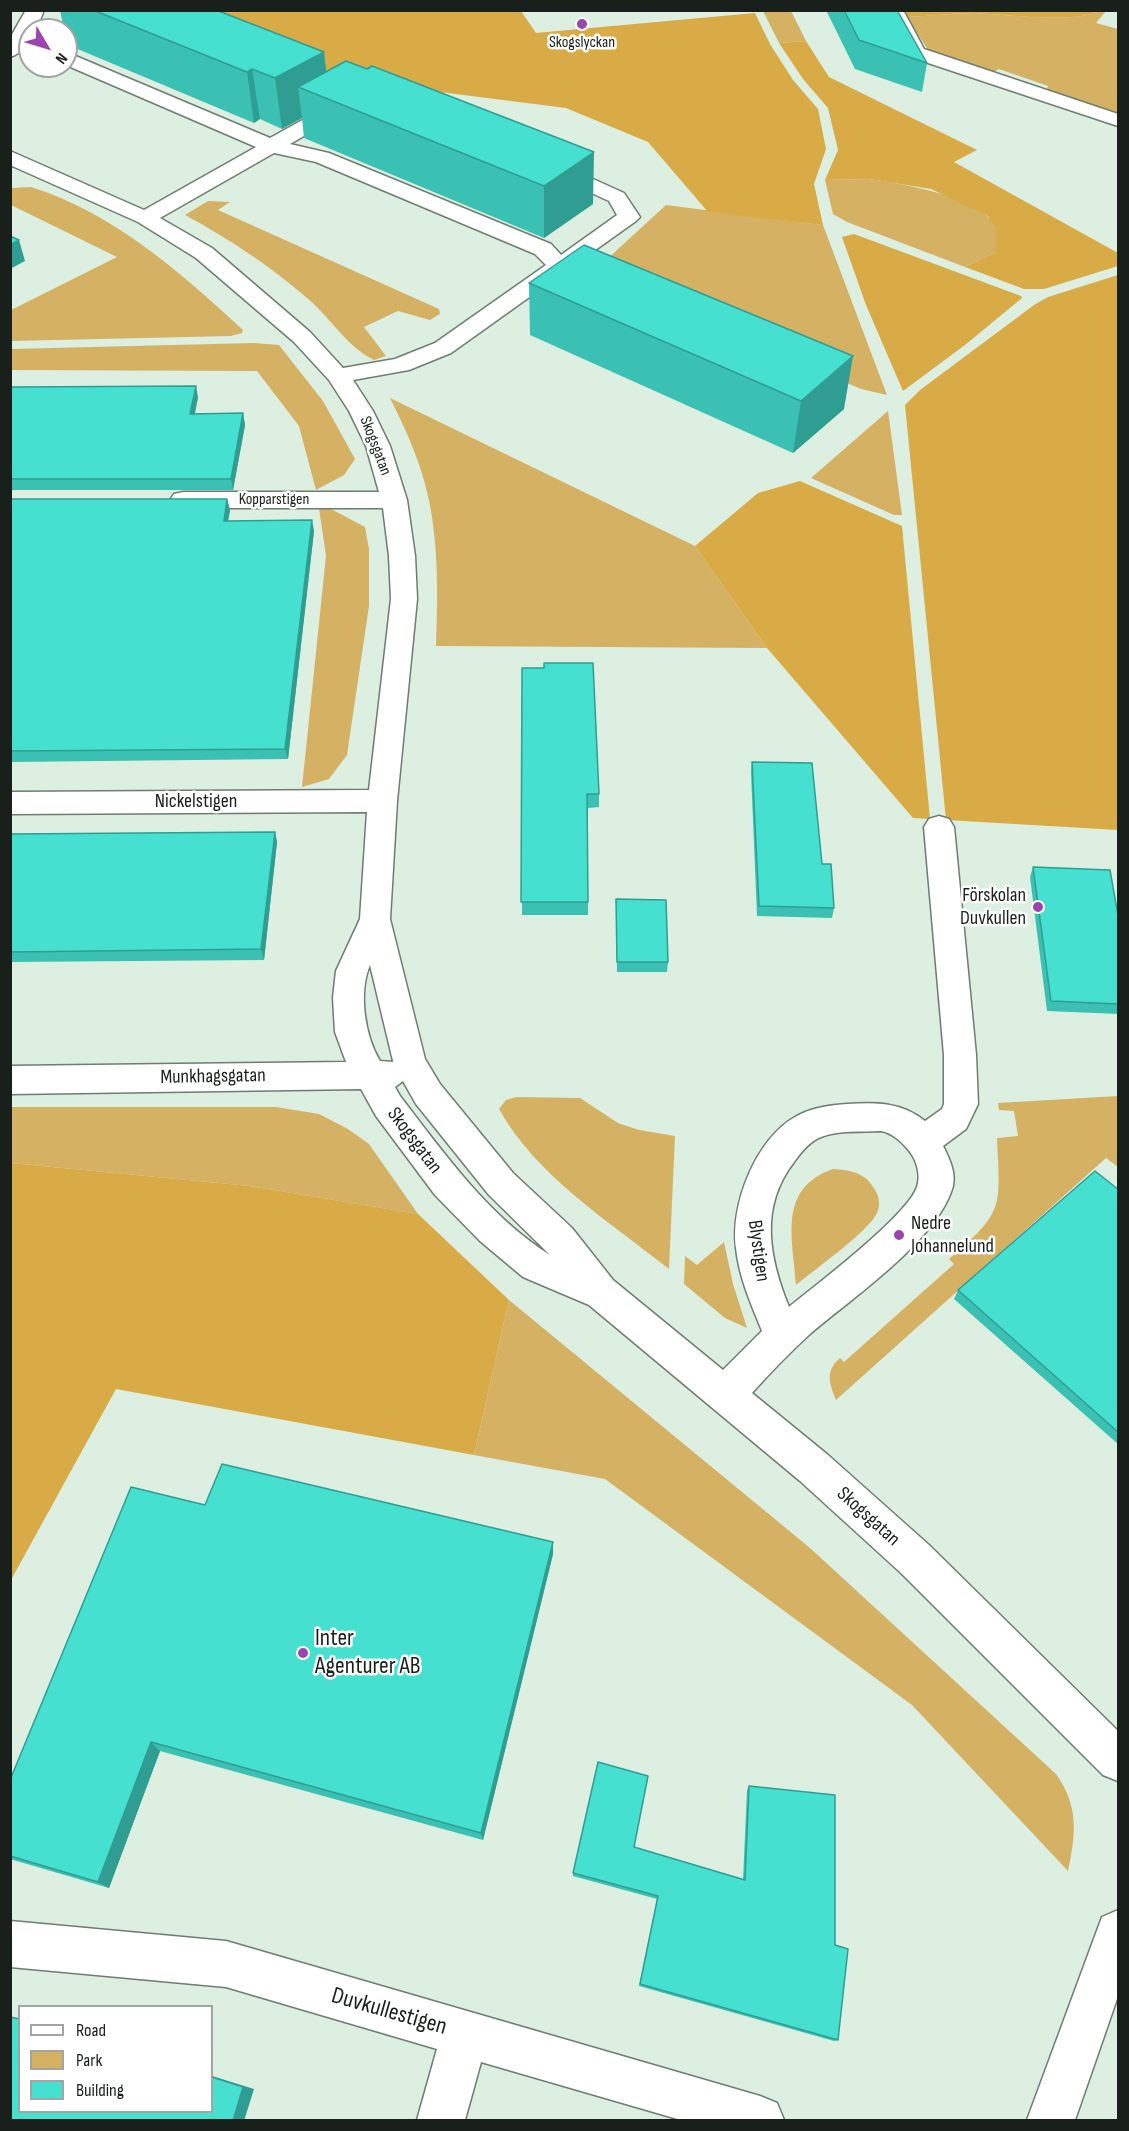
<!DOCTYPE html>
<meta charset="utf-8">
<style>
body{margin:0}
#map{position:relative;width:1129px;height:2131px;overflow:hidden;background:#ddefe0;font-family:"Sofia Sans Condensed",sans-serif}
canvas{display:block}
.frame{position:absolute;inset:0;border:12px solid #191f1a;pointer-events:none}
.legend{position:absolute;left:18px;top:2005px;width:195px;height:108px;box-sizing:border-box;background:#fff;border:2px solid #a3a5a3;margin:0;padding:8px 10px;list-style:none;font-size:18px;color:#191f1a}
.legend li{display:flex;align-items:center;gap:12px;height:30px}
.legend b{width:30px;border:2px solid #a3a5a3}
.north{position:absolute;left:18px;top:18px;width:60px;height:60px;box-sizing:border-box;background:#fff;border:2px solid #a3a5a3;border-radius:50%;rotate:128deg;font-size:16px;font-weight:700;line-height:24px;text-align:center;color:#191f1a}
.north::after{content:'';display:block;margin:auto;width:21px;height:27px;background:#9b44b0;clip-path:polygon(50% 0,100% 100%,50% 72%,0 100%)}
</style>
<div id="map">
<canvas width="1129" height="2131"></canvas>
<div class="frame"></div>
<ul class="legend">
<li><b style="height:8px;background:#fff"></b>Road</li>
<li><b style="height:16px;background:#d5b164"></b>Park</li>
<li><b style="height:16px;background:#45e0d0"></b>Building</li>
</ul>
<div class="north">N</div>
</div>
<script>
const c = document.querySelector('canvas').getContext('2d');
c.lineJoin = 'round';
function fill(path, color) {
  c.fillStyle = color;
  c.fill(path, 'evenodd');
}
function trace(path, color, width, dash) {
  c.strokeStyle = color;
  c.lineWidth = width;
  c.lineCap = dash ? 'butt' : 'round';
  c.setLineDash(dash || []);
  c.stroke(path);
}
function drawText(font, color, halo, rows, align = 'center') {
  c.font = font + ' "Sofia Sans Condensed",sans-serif';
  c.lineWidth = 5;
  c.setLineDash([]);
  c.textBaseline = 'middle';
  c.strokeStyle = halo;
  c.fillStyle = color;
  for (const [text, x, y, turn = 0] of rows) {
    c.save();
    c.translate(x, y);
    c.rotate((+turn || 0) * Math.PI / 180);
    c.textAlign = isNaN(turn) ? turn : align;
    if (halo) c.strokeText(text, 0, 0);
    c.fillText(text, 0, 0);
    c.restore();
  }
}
fill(new Path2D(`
 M763,11H791L806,41L779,43Z
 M1096,11H1106L1096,23L1118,29V114L1047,89L1048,86L999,69L994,72L929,51L906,17C929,16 953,13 976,13C1000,14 1081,24 1096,11Z
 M869,179C898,183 987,197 996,229C998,235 996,245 996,252L965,267L847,222L833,214L825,180Z
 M31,187C114,213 181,273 243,330L242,333L231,336L11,341V310L117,257L11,205V188Z
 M208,201L230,202L218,210L439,309L440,314L430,320L398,311L364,327L386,356L374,360C346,346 331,318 307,298C269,265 229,239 185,215Z
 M666,205L823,225L887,395L861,389L591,274Z
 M254,343L279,345L323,401L355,459L344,475L316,490L299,426L257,371L11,370V349Z
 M390,398L695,546L767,648L436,646C438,593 439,535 425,484C417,454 404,426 390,398Z
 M888,411L902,515H894L811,478Z
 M319,508L331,509L365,527L369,549V606L347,755L329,779L302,787L326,556Z
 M1118,1096V1167L1106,1158L836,1400C829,1383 825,1371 840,1358L844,1362L954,1264L949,1259C1005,1211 1000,1209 997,1138L1018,1136L1014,1111L999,1110L998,1103Z
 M516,1097L580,1098L618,1123L639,1130L675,1136L669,1269C610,1222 536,1176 499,1109L506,1100Z
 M10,1107H276L319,1114L348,1129L369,1144L418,1214L250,1186L11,1163Z
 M833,1169C849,1170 864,1172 873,1187C879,1195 881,1204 877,1213C869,1231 814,1270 796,1285C793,1238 777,1189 833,1169Z
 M724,1242L733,1284L747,1328L725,1318L684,1284L685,1256L697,1265Z
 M509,1300L810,1548L1056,1774C1079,1806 1076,1834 1068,1871L912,1705L605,1479L474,1455Z`), '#d5b164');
fill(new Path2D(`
 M171,11H521L536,33L755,13L770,44L793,80L818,109L826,149L814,184L823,225L708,212L648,142L566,108L353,81Z
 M903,11H1096C1081,24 999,14 976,13C953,13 929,16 906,17Z
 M806,41L829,77L977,150L954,162L1118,253V266L1044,289H1024L965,267L996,252V229L988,216L931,189L869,179L825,180L838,150L828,108L803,79L779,43Z
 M854,234L1021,296L1022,298L965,345L903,391L866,305L842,237Z
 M1118,275V830L946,820L905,405L920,390L1034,305L1048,297Z
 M800,481L902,526L930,819L913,818L767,648L695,546L758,493Z
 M11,1163L250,1186L418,1214L509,1300L474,1455L116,1389L11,1580Z`), '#d9ab46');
const minor = new Path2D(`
 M26,10H44L36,30H30C30,41 22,54 10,57V38Z
 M885,10H903L924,49L1118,114V126L910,57Z
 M66,52L270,138L335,102H349L352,106L349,110L290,144L329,153L551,244L561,255L617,215L609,201L546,172L543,168L546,164H560L624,193L640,217L636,221L451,353L409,370L353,380L373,411L390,446L407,500L415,556L417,599L397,801L390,919L425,1059L440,1084L513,1173L572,1228L613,1280L723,1370L762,1331C751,1304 739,1277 736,1248C730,1205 756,1139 795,1117C810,1108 830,1105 847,1104C876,1102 902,1102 925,1121L942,1109L944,1104V1055L924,827L929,819L939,816L949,819L954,827L976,1055L978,1104L966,1129L943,1146C949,1158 956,1172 953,1186C938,1240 852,1298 810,1334C789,1353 770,1373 752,1393L828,1455L929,1545L1118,1731V1781L1103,1775L901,1573L800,1481L589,1305L523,1277L480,1241L435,1195L376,1116L361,1089L10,1094V1066L346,1062L335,1032L333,998L336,971L360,919L367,812L10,814V792L369,790L391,599L389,556L383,508H183L174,506L170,500L174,494L183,492H379L366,446L349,411L329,380L294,342L196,258L138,222L10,165V151L144,210L256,147L66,65ZM274,153L316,162L535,254L546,265L435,343L395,359L343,368L310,332L212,248L160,218ZM370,965L393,1061V1062L380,1061C365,1036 358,993 370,965ZM403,1081L416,1104L489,1195L550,1255C488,1216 444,1153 400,1096L395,1087ZM881,1131C893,1133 903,1143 910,1152C917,1161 921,1176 917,1187C907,1216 816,1285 789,1307C769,1258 759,1207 794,1162C801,1152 810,1141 821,1137C839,1130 862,1132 881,1131Z
 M1118,1910V1996L1075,2120H1027L1102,1917Z
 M10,1921L226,1941L760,2096L777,2103L784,2120H681L481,2062L465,2120H417L437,2049L226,1987L10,1967Z`);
trace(minor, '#6d7d71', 3);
fill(minor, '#fff');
fill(new Path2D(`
 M60,10H216L324,52L326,72L593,204L544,238L304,138L302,118L282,129L260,119L254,123L68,45L66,37V30H64Z
 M826,10H897L927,63L922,92L855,69Z
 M529,283L844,409L793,453L530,335Z
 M10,387L198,397L195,414L243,413L245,425L233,490H10Z
 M10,499H227L230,510L228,521L314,531L288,759L10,762Z
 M522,668L599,794V807L588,808V915H522Z
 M752,762L822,864L834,908L832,918L757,916L751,773Z
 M275,832L277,842L264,960L10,962V834Z
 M1033,867L1119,921V1014L1047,1011L1030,877Z
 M616,899L668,962L667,972H617Z
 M1119,1190V1445L954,1299L958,1290Z
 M205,1505L553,1542V1554L483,1840L160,1751L109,1888L10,1859V1780Z
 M749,1786L835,1945L838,2040L834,2041L639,1986L657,1899L573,1876V1873L634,1847L743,1880L747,1790Z`), '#3bc1b3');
fill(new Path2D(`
 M324,52L329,100L298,87L302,118L282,129L275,78Z
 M252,69L260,119L254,123L247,72Z
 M594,152L593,204L544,238V186Z
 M19,240L25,261L10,269V245Z
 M853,356L844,409L793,453L801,401Z
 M196,386L198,397L192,425L190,414Z
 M243,413L245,425L233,490L231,479Z
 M227,499L230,510L226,532L224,521Z
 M312,520L314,531L288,759L285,749Z
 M275,832L277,842L264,960L261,949Z
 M553,1542V1554L483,1840L481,1833Z
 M151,1742L160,1751L109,1888L98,1882Z
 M212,2076L254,2089L244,2121H233Z`), '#309d92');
const building = new Path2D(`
 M93,10H216L324,52L275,78L252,69L247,72Z
 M844,10H897L927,63L859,40Z
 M346,61L367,69L372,66L594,152L544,186L298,87Z
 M10,236L19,240L10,245Z
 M584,245L853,356L801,401L529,283Z
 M196,386L190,414L243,413L231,479H10V387Z
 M10,499H227L224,521L312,520L285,749L10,751Z
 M544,663H593L599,794H587L588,902H521L522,668H544Z
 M752,762L812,763L822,864H831L834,908L759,906Z
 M275,832L261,949L10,952V834Z
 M1033,867L1110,870L1119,921V1004L1051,1001Z
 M616,899L666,900L668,962H617Z
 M1095,1171L1119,1190V1433L958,1290Z
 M222,1464L553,1542L481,1833L151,1742L98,1882L10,1856V1780L131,1487L205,1505Z
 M598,1762L648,1776L634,1847L745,1880L749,1786L835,1795V1945L848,1949L838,2040L640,1984L658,1896L573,1873Z
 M10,2017L20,2019V2112H212V2077L243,2087L233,2121H10Z`);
fill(building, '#45e0d0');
trace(building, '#309d92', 1.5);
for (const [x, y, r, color] of [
 [582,24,6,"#9b44b0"],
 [1038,907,6,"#9b44b0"],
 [899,1235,6,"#9b44b0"],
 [303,1653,6,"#9b44b0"]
]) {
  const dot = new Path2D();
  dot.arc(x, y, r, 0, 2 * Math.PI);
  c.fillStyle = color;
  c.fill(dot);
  trace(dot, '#fff', 2);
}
drawText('16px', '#191f1a', '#fff', [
 ["Skogslyckan",582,43]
]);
drawText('16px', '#191f1a', '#fff', [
 ["Skogsgatan",375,446,69],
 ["Kopparstigen",274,500]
]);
drawText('20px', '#191f1a', '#fff', [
 ["Nickelstigen",196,802],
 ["Munkhagsgatan",213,1077,-1],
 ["Skogsgatan",414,1141,53],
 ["Blystigen",758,1251,82],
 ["Skogsgatan",868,1517,42]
]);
drawText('20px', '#191f1a', '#fff', [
 ["Förskolan",1026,896],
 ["Duvkullen",1026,919],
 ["Nedre",911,1224,"left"],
 ["Johannelund",911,1247,"left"]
], 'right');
drawText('24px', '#191f1a', '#fff', [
 ["Inter",315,1639],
 ["Agenturer AB",315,1667]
], 'left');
drawText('24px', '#191f1a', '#fff', [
 ["Duvkullestigen",389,2012,16]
]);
</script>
